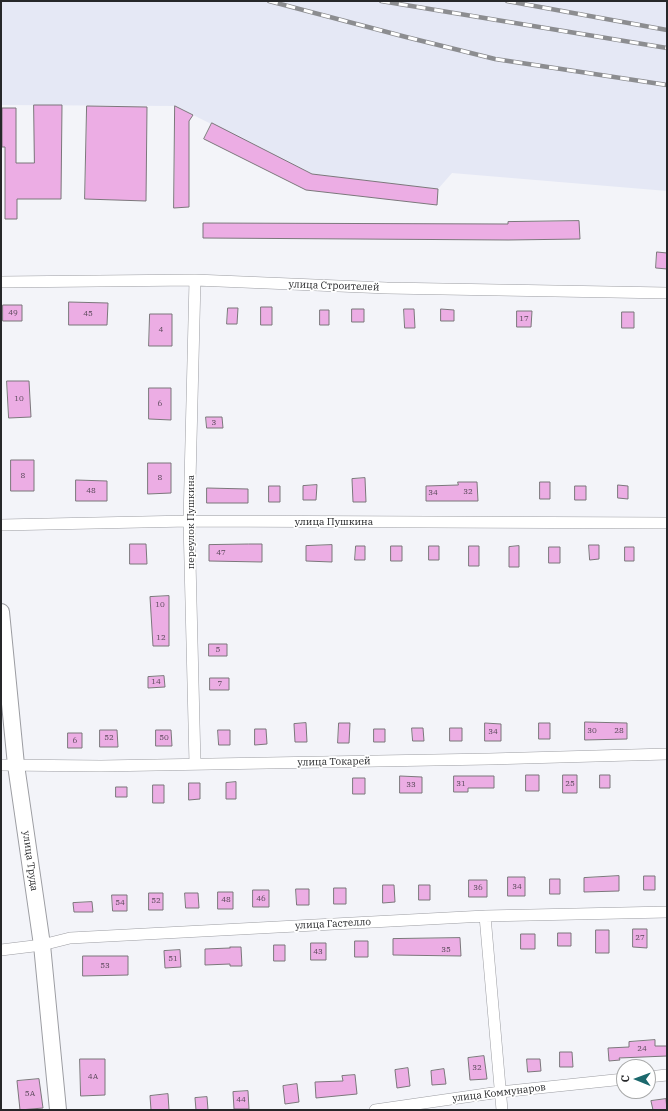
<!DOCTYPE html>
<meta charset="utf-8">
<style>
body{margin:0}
#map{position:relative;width:668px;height:1111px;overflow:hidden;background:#f3f4f9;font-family:"IBM Plex Serif",serif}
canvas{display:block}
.frame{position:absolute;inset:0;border:2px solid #262729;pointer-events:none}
.north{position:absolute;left:616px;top:1059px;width:40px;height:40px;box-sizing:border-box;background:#fff;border:1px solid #a8a9a9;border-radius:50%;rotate:271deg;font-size:11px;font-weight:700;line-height:16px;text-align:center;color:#262729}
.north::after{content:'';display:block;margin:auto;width:14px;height:18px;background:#1b686c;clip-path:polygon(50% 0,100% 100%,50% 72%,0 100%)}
</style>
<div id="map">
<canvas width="668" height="1111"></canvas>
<div class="frame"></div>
<div class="north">С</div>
</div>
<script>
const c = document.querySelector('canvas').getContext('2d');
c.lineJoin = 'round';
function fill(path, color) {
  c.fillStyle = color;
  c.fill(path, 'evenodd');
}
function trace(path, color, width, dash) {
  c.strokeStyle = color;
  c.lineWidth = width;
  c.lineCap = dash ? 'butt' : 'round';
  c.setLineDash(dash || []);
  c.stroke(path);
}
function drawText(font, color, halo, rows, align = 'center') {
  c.font = font + ' "IBM Plex Serif",serif';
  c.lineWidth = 3.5;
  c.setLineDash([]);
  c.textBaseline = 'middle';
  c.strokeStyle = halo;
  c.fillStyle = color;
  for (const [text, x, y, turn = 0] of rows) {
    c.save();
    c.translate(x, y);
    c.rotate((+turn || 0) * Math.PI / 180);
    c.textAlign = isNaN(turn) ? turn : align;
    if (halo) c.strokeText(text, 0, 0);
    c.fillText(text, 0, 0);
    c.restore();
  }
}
fill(new Path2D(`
 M1,1H667V191L452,173L438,189L312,174L175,106L1,105Z`), '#e5e8f5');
const building = new Path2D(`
 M34,105H62L61,199H17V219H5V147H2V108H16V163H34Z
 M87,106L147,107L146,201L85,199Z
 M175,106L193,115L189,121V207L174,208Z
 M212,123L312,174L438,189L437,205L306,190L204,139Z
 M579,221L580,239L508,240L203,238V223L508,224V222Z
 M657,252L667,253V269L656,268Z
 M69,302L108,303L107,325H69Z
 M3,305H22V321H3Z
 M261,307H272V325H261Z
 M228,308H238L237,324H227Z
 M352,309H364V322H352Z
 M404,309H414L415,328H405Z
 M441,309L454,310V321H441Z
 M320,310H329V325H320Z
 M517,311H532L531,327H517Z
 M622,312H634V328H622Z
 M150,314H172V346H149Z
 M7,381H29L31,417L9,418Z
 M149,388H171V420L149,419Z
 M206,417H222L223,428H207Z
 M11,460H34V491H11Z
 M148,463H171V493L148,494Z
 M365,478L366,502H353L352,479Z
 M76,480L107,481V501H76Z
 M458,482H477L478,501H426V486L458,485Z
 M540,482H550V499H540Z
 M317,485L316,500H303V486Z
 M618,485L628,486V499L618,498Z
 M269,486H280V502H269Z
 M575,486H586V500H575Z
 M207,488L248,489V503H207Z
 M130,544H146L147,564H130Z
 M249,544H262V562L209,561V545Z
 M332,545V562L306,561V546Z
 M589,545H599V559L590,560Z
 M356,546H365V560H355Z
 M391,546H402V561H391Z
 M429,546H439V560H429Z
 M469,546H479V566H469Z
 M519,546V567H509V547Z
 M549,547H560V563H549Z
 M625,547H634V561H625Z
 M169,596V646H153L150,597Z
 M209,644H227V656H209Z
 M164,676L165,687L148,688V677Z
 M210,678H229V690H210Z
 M585,722L627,723V739L585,740Z
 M306,723L307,742H295L294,724Z
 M339,723H350L349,743H338Z
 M485,723L501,724V741H485Z
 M539,723H550V739H539Z
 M412,728H423L424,741H413Z
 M450,728H462V741H450Z
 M255,729H266L267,744L255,745Z
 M374,729H385V742H374Z
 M100,730H117L118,747H100Z
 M156,730H171L172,746H156Z
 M218,730H230V745H219Z
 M68,733H82V748H68Z
 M526,775H539V791H526Z
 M563,775H577V793H563Z
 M600,775H610V788H600Z
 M400,776L422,777V793H400Z
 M454,776H494V788H468V792H454Z
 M353,778H365V794H353Z
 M236,782V799H226V783Z
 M189,783H200V799L189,800Z
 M153,785H164V803H153Z
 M116,787H127V797H116Z
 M619,876V891L584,892V878Z
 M644,876H655V890H644Z
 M508,877H525V896H508Z
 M550,879H560V894H550Z
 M469,880H487V897H469Z
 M383,885H394L395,902L383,903Z
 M419,885H430V900H419Z
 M334,888H346V904H334Z
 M296,889H309V905H297Z
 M253,890H269V907H253Z
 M218,892H233V909H218Z
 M149,893H163V910H149Z
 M185,893H198L199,908H186Z
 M112,895H127V911H113Z
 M92,902L93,912H74L73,903Z
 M633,929H647V948L633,947Z
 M596,930H609V953H596Z
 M558,933H571V946H558Z
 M521,934H535V949H521Z
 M460,938L461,956L393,955V939Z
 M355,941H368V957H355Z
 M311,943H326V960H311Z
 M274,945H285V961H274Z
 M230,947H241L242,966H230V964L205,965V949L230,948Z
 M180,950L181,967L165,968L164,951Z
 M83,956H128V975L83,976Z
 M655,1040V1046H667V1056L619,1058L620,1060L609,1061L608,1048L629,1047V1042Z
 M560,1052H572L573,1067H560Z
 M484,1056L487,1079L470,1080L468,1058Z
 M80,1059H105V1095L81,1096Z
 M527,1059H540L541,1071L528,1072Z
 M408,1068L410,1086L397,1088L395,1070Z
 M444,1069L446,1084L432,1085L431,1071Z
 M355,1075L357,1094L316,1098L315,1082L343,1081L342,1076Z
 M39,1079L43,1108L20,1110L17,1081Z
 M297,1084L299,1102L285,1104L283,1086Z
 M248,1091L249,1109H234L233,1092Z
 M168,1094L169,1110H151L150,1096Z
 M207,1097L208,1110H196L195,1098Z
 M666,1099L667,1110H653L651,1101Z`);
fill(building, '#ecade4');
trace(building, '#7b777b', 1);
const street = new Path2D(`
 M1,282L195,280L387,288L667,293
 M1,525L189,521L667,523
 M195,764L189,521L195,280
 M1,765L101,766L489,759L667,754
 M485,916L502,1110
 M1,950L42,945L70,938L485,916L667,912
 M648,1077L667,1075
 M375,1110L500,1092L624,1079`);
const secondary = new Path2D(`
 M1,612L16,765L42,945L58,1110`);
trace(street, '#9c9da2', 12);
trace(secondary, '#9c9da2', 18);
trace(street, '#fff', 11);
trace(secondary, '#fff', 16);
const rail = new Path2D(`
 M269,1L406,37L495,59L667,85
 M381,1L667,48
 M507,1L667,30`);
trace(rail, '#8c8d90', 4.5);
trace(rail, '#fff', 3, [9]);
drawText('8px', '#584858', null, [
 ["49",13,313],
 ["45",88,314],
 ["17",524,319],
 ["4",161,330],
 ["10",19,399],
 ["6",160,404],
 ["3",214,423],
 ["8",23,476],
 ["8",160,478],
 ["48",91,491],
 ["32",468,492],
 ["34",433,493],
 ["47",221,553],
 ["10",160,605],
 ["12",161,638],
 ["5",218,650],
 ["14",156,682],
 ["7",220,684],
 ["30",592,731],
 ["28",619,731],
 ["34",493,732],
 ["52",109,738],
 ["50",164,738],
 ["6",75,741],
 ["31",461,784],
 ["25",570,784],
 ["33",411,785],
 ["34",517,887],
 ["36",478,888],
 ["46",261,899],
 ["48",226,900],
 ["52",156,901],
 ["54",120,903],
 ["27",640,938],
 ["35",446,950],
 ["43",318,952],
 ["51",173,959],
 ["53",105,966],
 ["24",642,1049],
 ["32",477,1068],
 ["4А",93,1077],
 ["5А",30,1094],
 ["44",241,1100]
]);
drawText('10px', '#262729', '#fff', [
 ["улица Строителей",334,286,2],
 ["переулок Пушкина",191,522,-90],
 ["улица Пушкина",334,522],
 ["улица Токарей",334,762,-1],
 ["улица Труда",30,861,82],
 ["улица Гастелло",333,924,-3],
 ["улица Коммунаров",499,1093,-7]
]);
</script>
